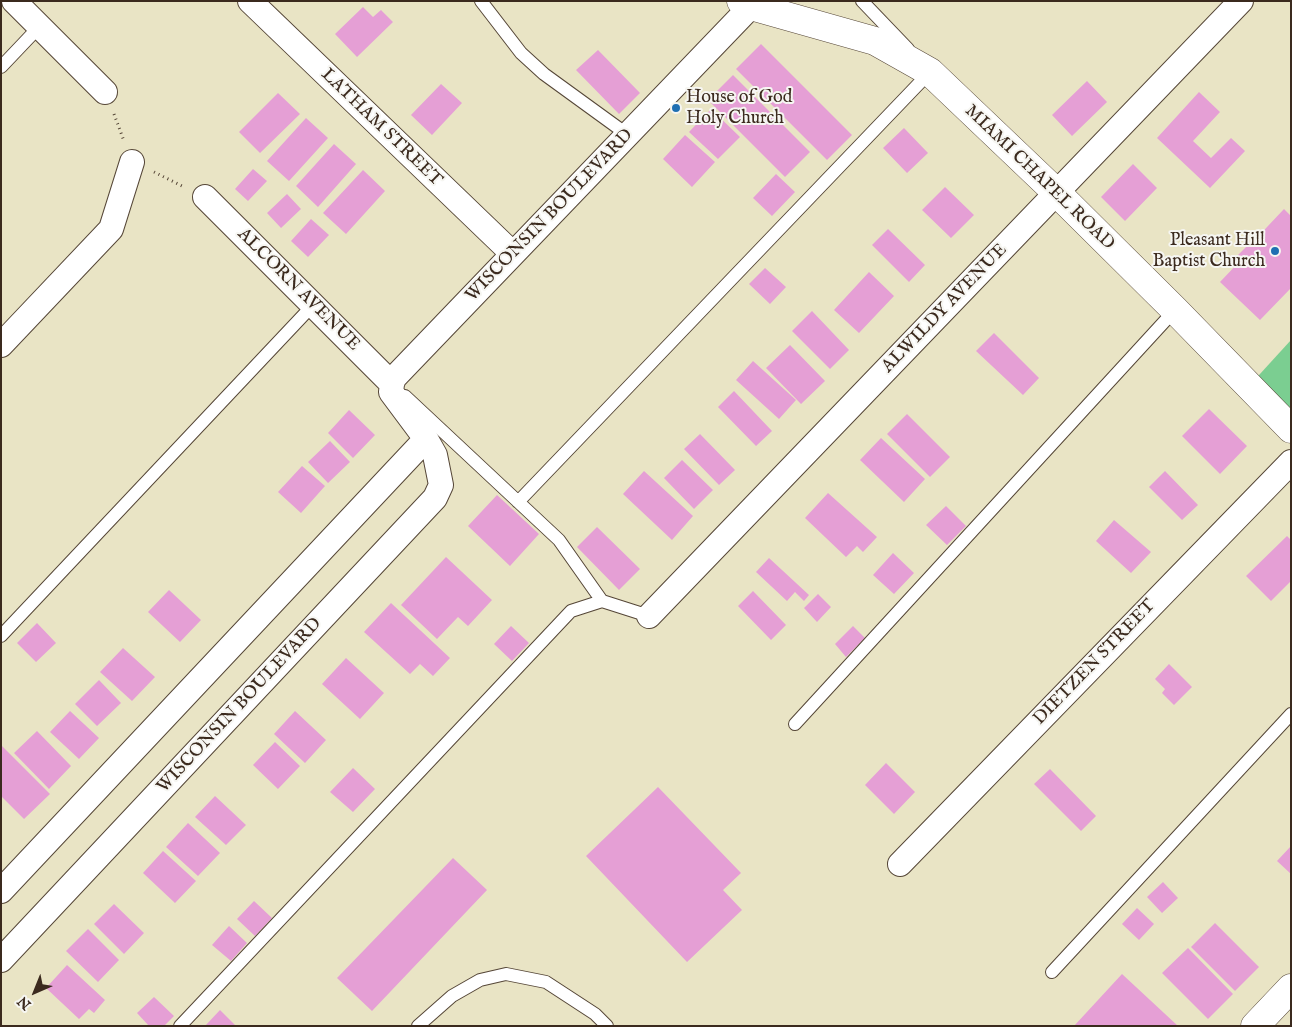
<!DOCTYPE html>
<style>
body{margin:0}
#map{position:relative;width:1292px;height:1027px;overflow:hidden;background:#e9e4c5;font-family:"IM FELL English",serif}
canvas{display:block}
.frame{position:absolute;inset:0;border:2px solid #3b2a1e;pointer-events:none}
.north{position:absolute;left:10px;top:967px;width:50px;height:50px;-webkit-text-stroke:4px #f6f6f2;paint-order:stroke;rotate:224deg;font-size:14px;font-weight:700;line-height:20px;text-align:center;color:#3b2a1e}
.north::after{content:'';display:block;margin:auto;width:18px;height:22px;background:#3b2a1e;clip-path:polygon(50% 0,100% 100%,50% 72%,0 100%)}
</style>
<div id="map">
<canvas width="1292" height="1027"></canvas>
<div class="frame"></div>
<div class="north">N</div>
</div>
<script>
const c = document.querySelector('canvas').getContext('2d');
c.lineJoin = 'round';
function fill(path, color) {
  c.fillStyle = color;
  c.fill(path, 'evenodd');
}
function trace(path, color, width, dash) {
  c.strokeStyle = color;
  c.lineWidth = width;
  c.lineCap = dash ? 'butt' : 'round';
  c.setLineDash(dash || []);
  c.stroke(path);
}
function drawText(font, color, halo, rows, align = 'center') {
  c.font = font + ' "IM FELL English",serif';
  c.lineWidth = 4;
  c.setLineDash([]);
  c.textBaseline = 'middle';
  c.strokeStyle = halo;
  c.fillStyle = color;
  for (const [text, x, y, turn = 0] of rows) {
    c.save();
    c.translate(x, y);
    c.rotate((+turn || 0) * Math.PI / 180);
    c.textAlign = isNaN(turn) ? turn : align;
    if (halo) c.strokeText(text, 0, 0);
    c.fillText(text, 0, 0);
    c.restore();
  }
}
fill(new Path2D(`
 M1291,340V429L1249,386Z`), '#7bce91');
fill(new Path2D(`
 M363,7L373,17L381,10L393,22L357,57L335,34Z
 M761,44L852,135L827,160L736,69Z
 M598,50L640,93L619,114L576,70Z
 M733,75L810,152L785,177L708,100Z
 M1087,81L1107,102L1072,136L1052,115Z
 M441,84L462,103L432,135L411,115Z
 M1199,92L1220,112L1193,141L1211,158L1231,138L1245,151L1210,188L1157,138Z
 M278,93L300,114L260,153L239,132Z
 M711,109L740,137L718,159L689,132Z
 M306,118L328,138L289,181L267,161Z
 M904,128L928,153L907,173L883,148Z
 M685,135L715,162L692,187L663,159Z
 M334,144L356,164L318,207L296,186Z
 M1133,164L1157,188L1125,221L1101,197Z
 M253,169L267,181L248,201L235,189Z
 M363,170L385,191L346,234L323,213Z
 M776,174L795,192L772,216L753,198Z
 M945,187L974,215L951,238L922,210Z
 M287,194L301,209L281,228L267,213Z
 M1284,209L1291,216V288L1260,320L1220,282L1239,262L1235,258L1250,243L1251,244Z
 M311,219L329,235L308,257L291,241Z
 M888,229L925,265L909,282L872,245Z
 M765,268L786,287L770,304L749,284Z
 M869,272L894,296L859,333L834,310Z
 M812,311L849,350L830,369L792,331Z
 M994,333L1039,378L1023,395L976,351Z
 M790,345L825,381L801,404L766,368Z
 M753,361L796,400L779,419L736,380Z
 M734,391L772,431L756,446L718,407Z
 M1209,409L1247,446L1220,474L1182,436Z
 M349,410L375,435L353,458L328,433Z
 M907,414L950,457L930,477L887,434Z
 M700,434L735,470L719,485L684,449Z
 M881,438L925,479L904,502L860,460Z
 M330,441L350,462L328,483L308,462Z
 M682,460L713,490L694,509L664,478Z
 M302,466L325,486L301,513L278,492Z
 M644,471L693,516L672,540L623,494Z
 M1165,471L1198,505L1182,520L1149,487Z
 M828,493L877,537L863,552L857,546L846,557L805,518Z
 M497,495L539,534L510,566L468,526Z
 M946,506L966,526L947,545L926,525Z
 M1114,520L1151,552L1131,573L1096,541Z
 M597,527L640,569L619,590L577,547Z
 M1287,536L1291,540V581L1271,601L1246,576Z
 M893,553L914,573L894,594L873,575Z
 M446,557L492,600L468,626L458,617L437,639L401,605Z
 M769,558L809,595L804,601L795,592L787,601L756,572Z
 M169,590L201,620L180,642L148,612Z
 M753,591L786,625L771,640L738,606Z
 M818,594L831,607L817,622L804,608Z
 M391,603L450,658L433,676L420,664L410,674L364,632Z
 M37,623L56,643L36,662L17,643Z
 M511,626L529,643L512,661L494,644Z
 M853,626L865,638L846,657L835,644Z
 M123,648L155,677L132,701L100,672Z
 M346,658L384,693L360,719L322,684Z
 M1169,664L1192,687L1174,705L1162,693L1165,689L1155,679Z
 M99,680L121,703L97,726L75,704Z
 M70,711L99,738L79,759L50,732Z
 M295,711L326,740L305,763L274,734Z
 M37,731L71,766L49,789L14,753Z
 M275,742L300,766L278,789L253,765Z
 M1,745L50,794L24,819L1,796Z
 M886,763L915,792L894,814L865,785Z
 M353,768L375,789L353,812L330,792Z
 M1050,769L1096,816L1081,831L1034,784Z
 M658,787L741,873L723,890L742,910L687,962L586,856Z
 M215,796L246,825L226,845L195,817Z
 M188,823L220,853L198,876L166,847Z
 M1291,846V874L1277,861Z
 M163,851L196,881L175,903L143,873Z
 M453,858L487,890L372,1011L337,978Z
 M1163,882L1178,898L1162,913L1147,897Z
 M254,901L272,918L255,936L237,919Z
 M114,904L144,933L124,954L94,924Z
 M1137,908L1154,924L1139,940L1122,924Z
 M1215,923L1259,967L1235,991L1191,947Z
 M229,926L247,943L231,961L212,945Z
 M88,929L119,960L98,982L66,951Z
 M1188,948L1233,994L1208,1019L1162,973Z
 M67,965L105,1000L94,1013L89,1009L79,1019L46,988Z
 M1122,974L1178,1026H1074Z
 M154,997L174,1016L164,1026H149L137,1013Z
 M220,1010L236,1026H205Z`), '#e59fd5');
const lane = new Path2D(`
 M481,1L521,53L544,74L628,135
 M862,1L908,49
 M1,67L39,27
 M405,396L559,540L602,601
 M518,502L930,72L929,71
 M1,636L313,305
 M795,724L1175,310
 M1052,972L1291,714
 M180,1026L571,611L602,601L649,616
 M418,1026L452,996L480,980L506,974L546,982L595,1014L607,1026`);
const street = new Path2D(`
 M14,1L105,92
 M250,1L513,254
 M205,197L392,384
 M1,345L111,229L132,162
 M649,616L1241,1
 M900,864L1291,462
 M1,891L426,439
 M1,960L435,498L441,485L435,455L426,439L391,392L392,384L394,378L756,1`);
const secondary = new Path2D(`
 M741,1L751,6L875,41L930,72L1057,193L1175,310L1291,429
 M1255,1026L1291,988`);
trace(lane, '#554637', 14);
trace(street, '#554637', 26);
trace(secondary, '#554637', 29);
trace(new Path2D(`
 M114,114L124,141
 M154,172L184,187`), '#554637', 3, [1, 4]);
trace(lane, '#fff', 12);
trace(street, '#fff', 24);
trace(secondary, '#fff', 28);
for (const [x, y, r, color] of [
 [676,108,5,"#1f6fb2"],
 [1275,251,5,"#1f6fb2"]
]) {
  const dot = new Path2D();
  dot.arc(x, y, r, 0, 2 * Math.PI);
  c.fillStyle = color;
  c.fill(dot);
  trace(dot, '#f6f6f2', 2);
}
drawText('18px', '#3b2a1e', '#f6f6f2', [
 ["House of God",686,98],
 ["Holy Church",686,119],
 ["Pleasant Hill",1265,241,"right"],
 ["Baptist Church",1265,262,"right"]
], 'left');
drawText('18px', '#3b2a1e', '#f6f6f2', [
 ["LATHAM STREET",381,128,44],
 ["MIAMI CHAPEL ROAD",1039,178,44],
 ["WISCONSIN BOULEVARD",550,216,-46],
 ["ALCORN AVENUE",298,290,45],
 ["ALWILDY AVENUE",945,309,-46],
 ["DIETZEN STREET",1095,663,-46],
 ["WISCONSIN BOULEVARD",240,706,-47]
]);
</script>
